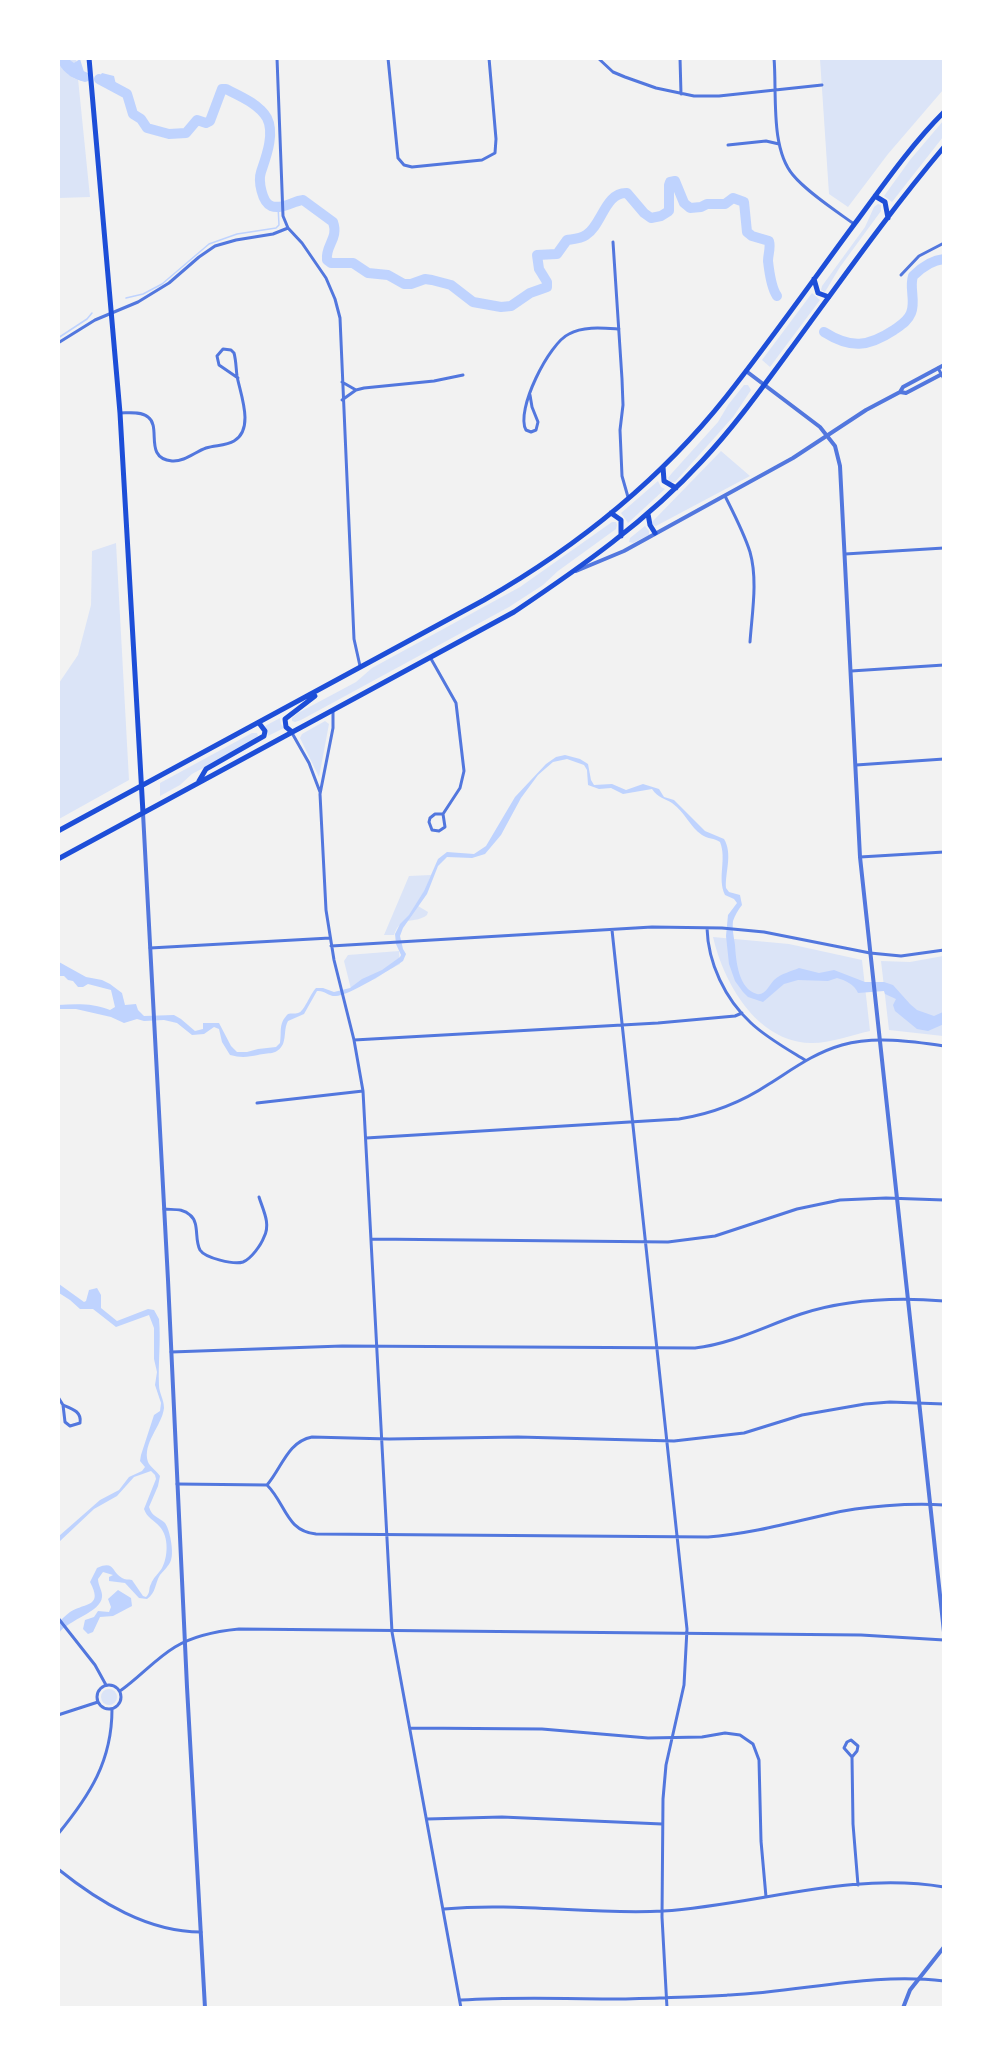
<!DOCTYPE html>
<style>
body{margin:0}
#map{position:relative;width:1002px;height:2066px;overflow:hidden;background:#f2f2f2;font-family:"Work Sans",sans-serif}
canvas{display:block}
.frame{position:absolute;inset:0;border:60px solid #fff;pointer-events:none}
</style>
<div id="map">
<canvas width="1002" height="2066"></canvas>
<div class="frame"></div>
</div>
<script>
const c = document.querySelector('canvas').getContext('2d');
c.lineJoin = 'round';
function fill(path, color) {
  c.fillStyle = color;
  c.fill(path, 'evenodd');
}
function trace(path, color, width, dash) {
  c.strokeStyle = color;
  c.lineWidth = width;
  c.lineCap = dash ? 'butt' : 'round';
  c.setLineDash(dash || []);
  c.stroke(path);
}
fill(new Path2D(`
 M58,59H76L90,197L59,198Z
 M820,59H943V90L888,154L848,207L829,194Z
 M943,121V137L892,202L884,196L910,160Z
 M878,204L881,205V211L840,267L825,292L821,290L822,286L865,227L874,207Z
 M812,293L820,300L770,367L762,360Z
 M744,385H748L751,390L733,417L675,482H670L668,478L672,473L718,422L728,405Z
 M721,451L750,476L656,526L653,525L652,522Z
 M658,481L661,487L665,489L628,523L621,513Z
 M612,522H616L617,525L616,529L558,571L543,585L509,607L301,720L295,722L292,721V718L298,713L356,682L372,668L520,587Z
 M645,526L649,531V535L633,543L629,542L630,538Z
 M116,543L129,780L59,819V683L78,655L91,605L92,551Z
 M280,718L281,724L284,728L268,736L265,726Z
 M325,721L329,724L319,777L300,738L302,734Z
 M252,733H257L258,736L255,740L192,774L180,785L160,796V783Z
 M431,875L418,906L428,912L427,915C414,925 401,914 394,935H384L409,876Z
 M713,937L789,944L862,960L870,1031C852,1035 827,1044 810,1043C756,1041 724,983 713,937Z
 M399,951L400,964C392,968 385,972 378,977C370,983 359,981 351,989L344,961L348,955Z
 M943,956V1036L889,1030L881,961L910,962Z
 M101 1697a8 8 0 1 1 16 0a8 8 0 1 1-16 0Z`), '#dbe4f7');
fill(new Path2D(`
 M58,59H68L74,63L80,59L84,72L82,81C72,78 59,70 58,59Z
 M102,73L114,76L117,89L100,84L99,77Z
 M565,755L580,759L588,764L591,780L594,785L612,784L626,790L643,784L659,789L664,797L674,800L705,831L724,839C733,854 725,872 726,888L729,892L740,895L742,905C738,910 735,915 733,921C732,930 734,937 735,945C736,960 738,989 757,994C765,996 770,984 774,980C780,974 792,971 799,968L819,973L834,970L865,982H884L893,985L910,1004L917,1010L934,1016L943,1012L944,1024L928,1031L917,1029L895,1011L893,1005L896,999L885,994L884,991L858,993C855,985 845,980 837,978L828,981L798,980L784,984L763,1002L748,997L743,992L735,981L729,964L726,936L728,915L737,903L734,899L725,895C717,878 727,859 720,842C714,838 708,839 702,835C690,827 685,812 672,803C664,798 658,798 652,789L623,794L611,788L599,789L588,785L587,770L584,765L567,759L553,762L538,775L521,798L501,835L485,854L472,858L447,857L438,866L427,894L403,928L400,936L403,949L406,954L403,961C391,969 347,997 335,996C328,996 324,990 317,991L304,1014L288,1021C284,1028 286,1036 283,1044C277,1056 268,1052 258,1055C248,1057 241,1058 230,1055L222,1042L219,1029L214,1027L204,1034L192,1035L177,1023L164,1020L144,1021L137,1019L124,1023L111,1017L76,1009H59L58,1005C76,1004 93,1003 110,1010L115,1007L111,990L88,984L83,987H78L73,981L68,980L64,976H59V962L86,977L102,980L110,984L122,993L125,1005L136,1004L138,1010L144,1016L174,1015L181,1019L195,1031L203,1029V1023H219L231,1046L237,1052H247L258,1049L276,1047L280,1043C282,1031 278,1024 288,1014C291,1013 295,1014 298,1013C304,1012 310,994 316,988H323L334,992L350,988L362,979L382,970L400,957L401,955L396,944L395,934L400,924L409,915L424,891L438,859L447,852L474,854L486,846L515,797L546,764L556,757Z
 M59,1284L84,1302L86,1301L89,1290L97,1288L101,1295V1308L117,1321L148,1309L154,1310L159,1319C161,1341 158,1363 159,1385C159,1393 164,1399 164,1408C162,1426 142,1443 148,1462C150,1467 157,1471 160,1476L158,1486L149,1507C152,1517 159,1517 165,1523C170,1530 174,1552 171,1560C169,1566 164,1570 160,1575C155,1583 156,1593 147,1599L139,1598L125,1583L109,1581V1577L113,1575L103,1572L98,1579C98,1585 103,1592 102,1597C101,1612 68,1620 59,1633V1622C62,1619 66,1615 70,1612C87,1602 103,1607 90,1582L97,1568C115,1560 111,1572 122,1578C125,1580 128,1579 132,1580L143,1596L146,1597C151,1592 148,1589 151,1584C153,1578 159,1573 162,1568C168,1557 169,1537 160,1527C154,1520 147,1518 144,1509L156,1479L155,1475L151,1471L134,1477L117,1496L94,1509L59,1542V1536L100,1500L119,1490L129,1477L142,1471L145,1467L140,1461L141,1455L154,1415L160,1411L161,1403L155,1385L157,1372L154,1359V1328L149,1315L116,1327L93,1309H80L70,1300L59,1293Z
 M118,1590L131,1598L132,1606L113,1616L100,1617L93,1632L88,1634L83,1629L85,1620L94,1617L98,1611L109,1612L111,1607L108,1599Z`), '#bfd3fe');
trace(new Path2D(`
 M126,298L143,294L162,284L209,244L237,234L276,228L279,225L278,206
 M58,338L87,319L92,313`), '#bfd3fe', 1.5);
trace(new Path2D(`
 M62,58L73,72L85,77
 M99,79L127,94L133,114L141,119L147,128L169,134L186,133L197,120L206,123L210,121L222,89H226C240,96 259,104 267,118C275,134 266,157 261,172C258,181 262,202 271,206C282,210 293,201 303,200L333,222C339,239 325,245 327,260L331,263H353L368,273L388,275L404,284H411L425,279L432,280L451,285L473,302L501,307L511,306L530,293L547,287V282L539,269L537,255L557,254L567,240C573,239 580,239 586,235C602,225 605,192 627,193L644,213L651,218L661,216L669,211V185L670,182L675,181L684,203L690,208L701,207L707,204H725L733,198L744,202L747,232L752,236L769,241C771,248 768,254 768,261C769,270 772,289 777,296
 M824,332C851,349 868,347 894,330C901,325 908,321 911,313C916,301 909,288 913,276C921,268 932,260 944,259`), '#bfd3fe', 10);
trace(new Path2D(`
 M277,58L283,216L288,228L302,243L326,278L335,299L340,318L354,639L360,666
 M388,58L398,158L404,165L412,167L482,160L495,153L496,139L489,58
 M598,58L613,72L625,77L656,88L694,96H719L822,85
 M680,58L681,94
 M774,58C777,93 770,148 793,175C807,192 836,211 854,224
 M728,145L766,141L779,144
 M613,242L622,379L623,405L620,430L622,476L628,497
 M901,275L919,256L944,243
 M58,343L95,320L138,302L169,283L199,257L215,246L236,240L273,234L288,228
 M938,368L944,379
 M342,382L356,390
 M530,395L532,407L538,422L536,430L531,432L526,430C515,411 549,343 569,334C583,326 603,328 619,329
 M342,400L356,390L364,388L434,381L463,375
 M120,413C128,413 141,411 148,417C162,427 143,458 172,461C184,462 195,452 206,448C215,445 226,446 234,441C255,429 240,393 237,376C236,368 236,360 234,353L231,350L223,349L217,356L219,365L238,378
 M725,496C734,514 744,533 750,552C758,580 752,613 750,642
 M845,554L944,548
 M430,657L456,703L464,771L460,788L443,814H435L430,818L429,822L432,830L439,831L445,827L443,814
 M851,671L944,665
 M333,710V728L320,794L326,910L334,960L354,1040L363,1091L392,1632L461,2008
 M292,733L309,763L320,792
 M856,765L944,759
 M860,857L944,852
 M707,928C708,963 725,999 751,1023C767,1038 787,1049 805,1060
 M612,930L687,1629L684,1685L666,1765L663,1799L662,1917L667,2008
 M331,946L652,927L722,928L764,932L870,953L901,956L944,950
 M150,948L330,938
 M354,1040L658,1023L735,1016L742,1013
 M257,1103L363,1091
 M366,1138L679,1119C711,1114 742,1102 769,1084C793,1069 814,1053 842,1045C874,1036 911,1041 944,1046
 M164,1209C173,1210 183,1208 190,1215C200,1223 194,1239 200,1250C205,1258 234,1265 243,1262C251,1259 261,1245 264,1237C271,1224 263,1210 259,1197
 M371,1239L668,1242L715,1236L797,1209L840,1200L886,1198L944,1200
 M171,1352L342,1346L695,1348C732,1344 765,1326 801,1314C847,1299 895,1297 944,1301
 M58,1397L63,1405L65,1422L70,1426L80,1423C82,1412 73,1409 63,1405
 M177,1484L267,1485C286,1504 286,1531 316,1534L708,1537C750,1534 788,1523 829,1514C862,1506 910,1503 944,1505
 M267,1485C282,1468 287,1442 312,1437L389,1439L518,1437L674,1441L744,1433L802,1415L865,1404L890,1402L944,1404
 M58,1618L95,1665L106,1685
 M97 1697a12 12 0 1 1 24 0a12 12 0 1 1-24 0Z
 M120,1691C139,1678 155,1659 175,1647C193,1636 218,1631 239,1629L861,1635L944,1640
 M58,1715L98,1702
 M410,1728L542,1729L648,1738L702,1737L725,1733L740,1735L753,1744L759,1760L761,1841L766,1897
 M852,1757L844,1748L847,1742L851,1740L858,1746L857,1751L852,1757L853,1824L858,1885
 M427,1819L502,1817L662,1824
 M58,1834C90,1795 112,1761 112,1709
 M58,1869C99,1902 148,1932 201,1932
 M444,1909C517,1902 590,1915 663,1911C756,1905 849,1871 944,1887
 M461,2000C508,1997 555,1998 602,1999C645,1999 687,1997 730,1995C801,1992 872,1972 944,1981`), '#5277de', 3);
trace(new Path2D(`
 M746,371L820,427L835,446L840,466L860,857L944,1632
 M900,392L906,393L944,373
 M576,571L624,551L793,458L866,410L900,392L903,387L944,365
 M143,813L168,1280L187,1687L205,2008
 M903,2008L910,1990L944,1947`), '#5277de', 4);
trace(new Path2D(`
 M89,58L120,413L143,813
 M875,196L885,202L888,218
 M814,279L818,293L829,297
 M663,467L664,481L676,488
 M611,513L621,520V536
 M648,514L650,525L655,533
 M292,732L286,727L285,719L315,696
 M199,781L206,769L264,736L265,731L259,723
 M58,831L484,600C575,548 660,480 726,397C771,340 813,280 856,222C884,184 911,145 944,112
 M58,859L514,612C581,567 647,521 702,461C734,427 762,388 790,350C840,282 889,212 944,147`), '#1d4ed8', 5);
</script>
